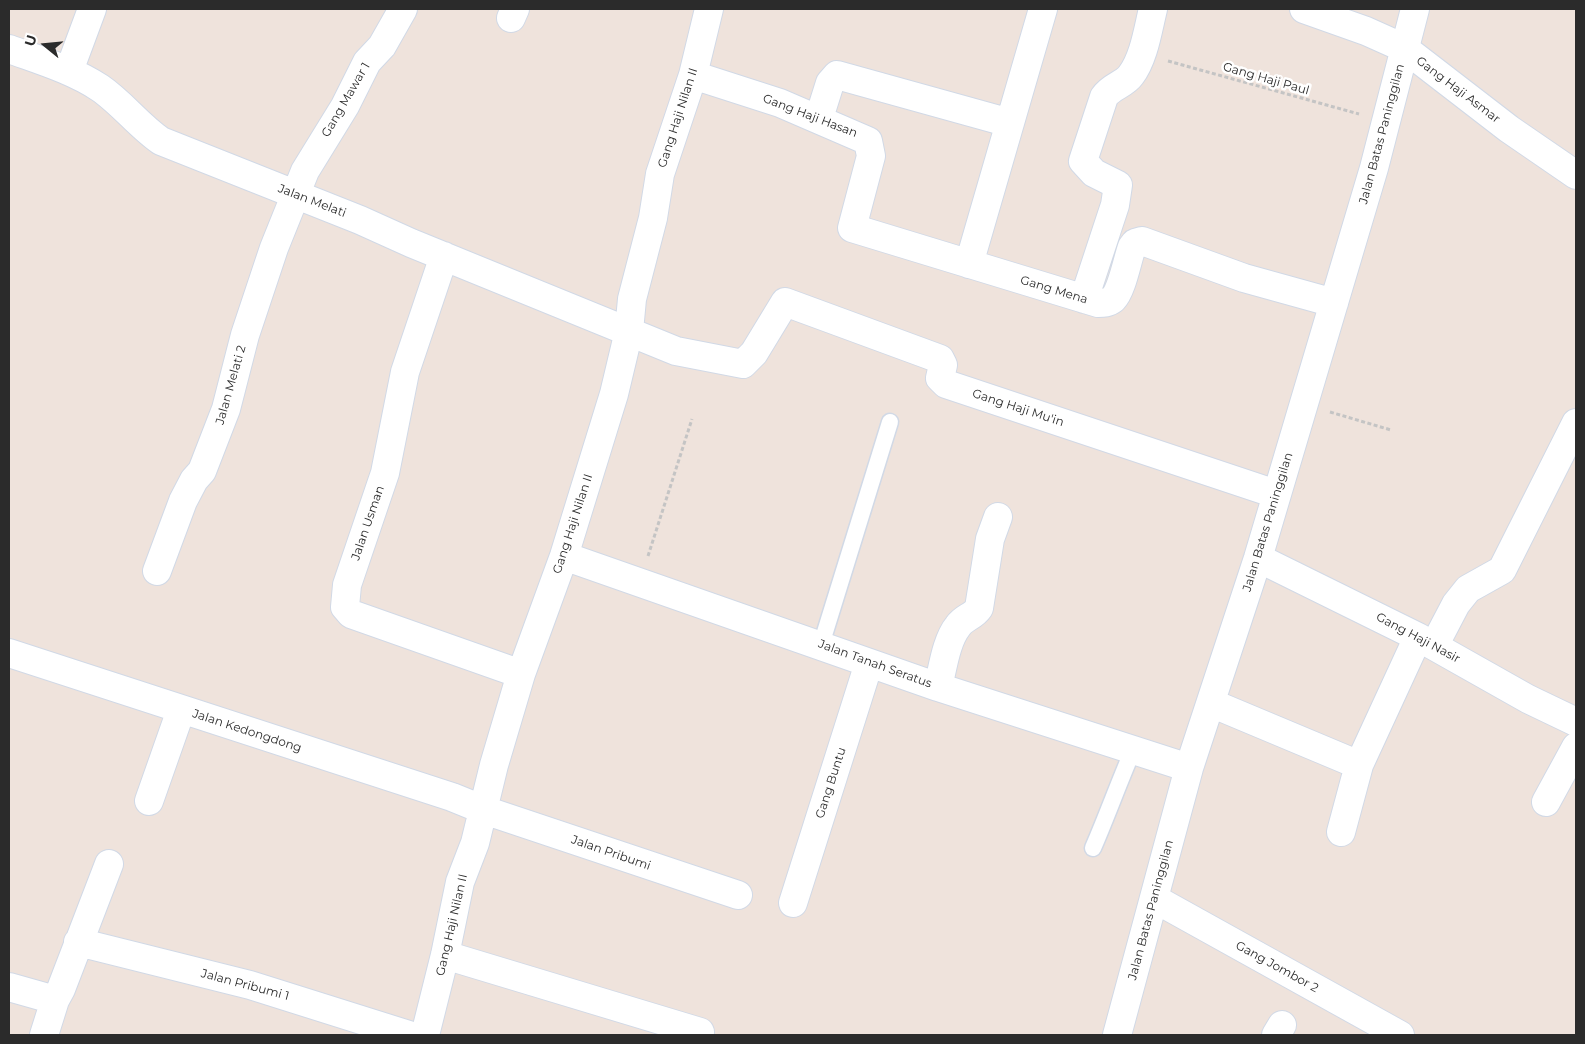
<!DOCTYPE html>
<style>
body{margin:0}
#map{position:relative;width:1585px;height:1044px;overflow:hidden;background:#efe3dc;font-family:Montserrat,sans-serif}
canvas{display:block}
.frame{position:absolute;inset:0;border:10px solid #2b2b2b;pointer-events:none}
.north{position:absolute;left:20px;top:20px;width:50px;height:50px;-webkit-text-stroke:4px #fff;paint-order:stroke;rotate:287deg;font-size:14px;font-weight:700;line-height:20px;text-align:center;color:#2b2b2b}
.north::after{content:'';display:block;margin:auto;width:18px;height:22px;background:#2b2b2b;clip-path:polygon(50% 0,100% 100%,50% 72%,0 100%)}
</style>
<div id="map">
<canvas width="1585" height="1044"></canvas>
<div class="frame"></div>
<div class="north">U</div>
</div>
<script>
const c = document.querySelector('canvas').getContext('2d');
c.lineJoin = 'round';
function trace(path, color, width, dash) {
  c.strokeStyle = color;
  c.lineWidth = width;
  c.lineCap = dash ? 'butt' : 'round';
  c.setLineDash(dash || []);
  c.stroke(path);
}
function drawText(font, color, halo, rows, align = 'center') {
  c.font = font + ' Montserrat,sans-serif';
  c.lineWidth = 5;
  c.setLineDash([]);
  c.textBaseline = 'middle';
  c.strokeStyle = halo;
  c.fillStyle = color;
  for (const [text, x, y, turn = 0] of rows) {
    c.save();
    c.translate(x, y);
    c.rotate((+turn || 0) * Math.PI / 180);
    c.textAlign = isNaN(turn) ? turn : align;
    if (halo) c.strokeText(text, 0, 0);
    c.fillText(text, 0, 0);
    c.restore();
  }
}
const service = new Path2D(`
 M821,645L890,422
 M1093,848C1107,816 1119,782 1133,750`);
const minor = new Path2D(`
 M1304,9L1366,31L1404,48L1509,129L1576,175
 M511,18L515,9
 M9,49C39,60 73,70 100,88C122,103 139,126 161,141L360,220L411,243L676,351L743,364L754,353L785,302L940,359L943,365L940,378L946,384L1276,494
 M69,71L92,9
 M693,75L780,103L868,141L871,156L852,228L1098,303C1103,303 1108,303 1113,299C1122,290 1127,261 1132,247L1135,243L1142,241L1244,278L1334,303
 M819,118L830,83L837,75L1010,123
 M444,256L405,372L385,473L347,585L345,607L351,614L521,674
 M969,264L1043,9
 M1084,299L1115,205L1118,185L1094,173L1083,161L1104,97C1111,86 1124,85 1131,75C1144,58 1148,29 1153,9
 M564,556L938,687L1189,768
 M1258,558L1418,637L1528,699L1576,722
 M157,571L183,501L194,480L202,471L226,409L245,335L274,248L305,171L345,106L367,62L382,46L403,9
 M1434,646L1456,604L1468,589L1502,570L1576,423
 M9,653L452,797L484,810L738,895
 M938,687C943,667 946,641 958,626C964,617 973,617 979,608L990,539L998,517
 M1211,703L1359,765
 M149,801L181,710
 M1546,802L1576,747
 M1341,832L1359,765L1418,637
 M1155,899L1400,1035
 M793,903L869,663
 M78,942L250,985L409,1035
 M445,955L700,1032
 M9,987L55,1000L61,989L109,864
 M44,1035L55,1000
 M425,1035L445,955L460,882L475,843L494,765L521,674L564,556L614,394L629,331L632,299L653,218L660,174L693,75L709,9
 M1117,1035L1189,768L1258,558L1374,168L1415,9
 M1276,1035L1282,1025`);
trace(service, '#d1d9e6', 19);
trace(minor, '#d1d9e6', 30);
trace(new Path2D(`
 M1168,61L1359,114
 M1330,412L1391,430
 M648,556L692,419`), '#c4c4c4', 3, [4, 2.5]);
trace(service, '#fff', 16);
trace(minor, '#fff', 28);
drawText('12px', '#2b2b2b', '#fff', [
 ["Gang Haji Paul",1266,79,16],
 ["Gang Haji Asmar",1458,90,37],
 ["Gang Mawar 1",346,100,-60],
 ["Gang Haji Hasan",810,116,21],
 ["Gang Haji Nilan II",678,118,-72],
 ["Jalan Batas Paninggilan",1382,134,-75],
 ["Jalan Melati",312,201,21],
 ["Gang Mena",1054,290,17],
 ["Jalan Melati 2",231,385,-74],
 ["Gang Haji Mu'in",1018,408,18],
 ["Jalan Batas Paninggilan",1268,522,-73],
 ["Jalan Usman",368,523,-71],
 ["Gang Haji Nilan II",573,524,-72],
 ["Gang Haji Nasir",1418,638,28],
 ["Jalan Tanah Seratus",875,664,20],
 ["Jalan Kedongdong",247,731,18],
 ["Gang Buntu",831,783,-72],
 ["Jalan Pribumi",611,853,19],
 ["Jalan Batas Paninggilan",1151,910,-75],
 ["Gang Haji Nilan II",452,925,-77],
 ["Gang Jombor 2",1277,967,29],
 ["Jalan Pribumi 1",245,985,15]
]);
</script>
